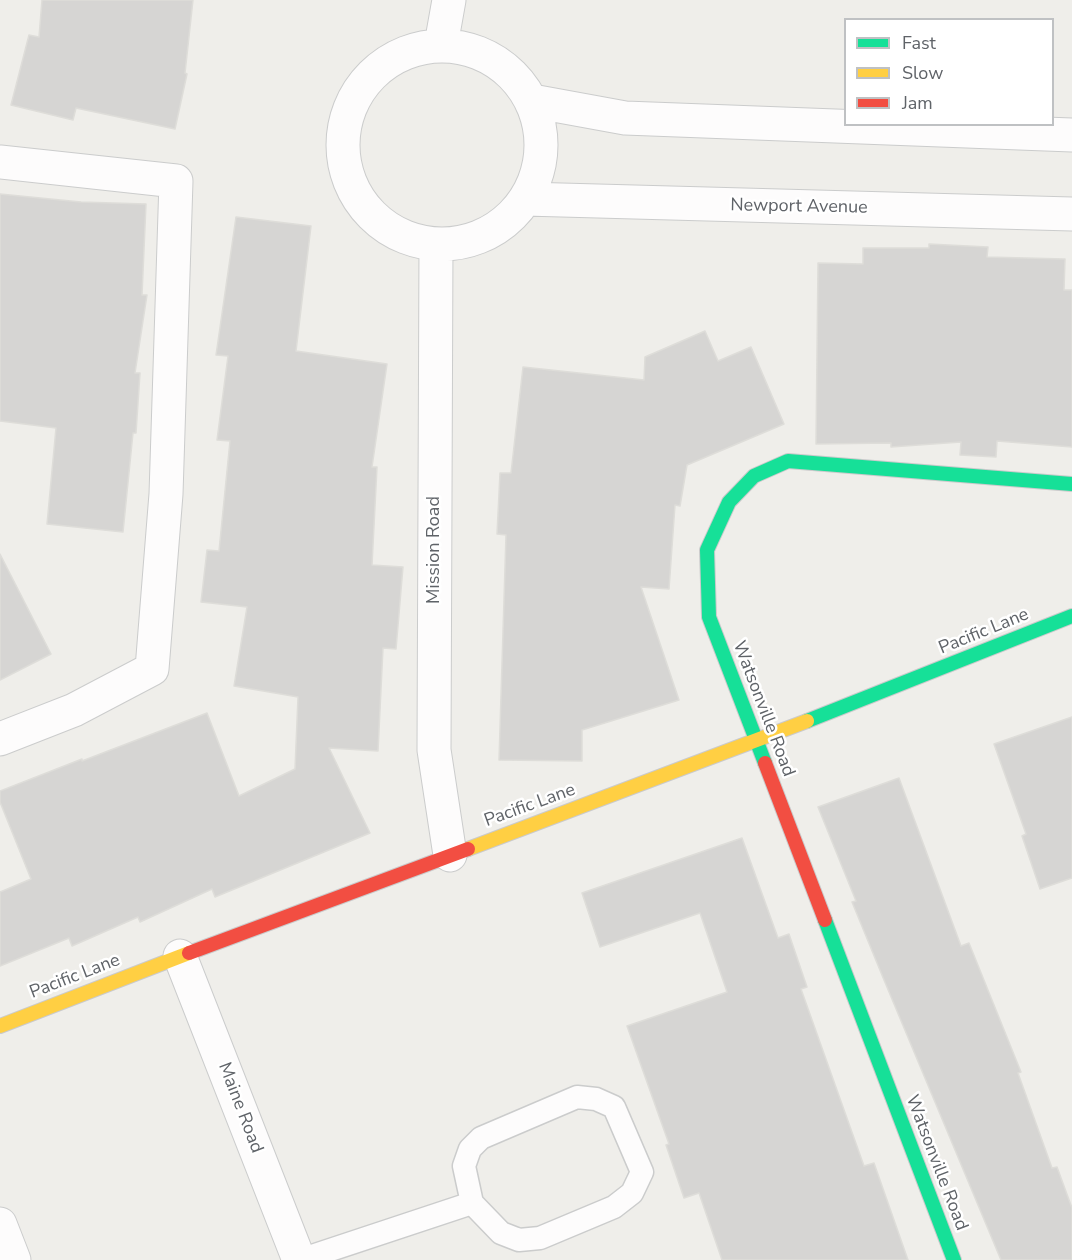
<!DOCTYPE html>
<style>
body{margin:0}
#map{position:relative;width:1072px;height:1260px;overflow:hidden;background:#efeeea;font-family:"Nunito Sans",sans-serif}
canvas{display:block}
.legend{position:absolute;left:844px;top:18px;width:210px;height:108px;box-sizing:border-box;background:#fff;border:2px solid #bfc1c3;margin:0;padding:8px 10px;list-style:none;font-size:18px;color:#5f6368}
.legend li{display:flex;align-items:center;gap:12px;height:30px}
.legend b{width:30px;border:2px solid #bfc1c3}
</style>
<div id="map">
<canvas width="1072" height="1260"></canvas>
<ul class="legend">
<li><b style="height:8px;background:#16e098"></b>Fast</li>
<li><b style="height:8px;background:#ffcf43"></b>Slow</li>
<li><b style="height:8px;background:#f24e42"></b>Jam</li>
</ul>
</div>
<script>
const c = document.querySelector('canvas').getContext('2d');
c.lineJoin = 'round';
function fill(path, color) {
  c.fillStyle = color;
  c.fill(path, 'evenodd');
}
function trace(path, color, width, dash) {
  c.strokeStyle = color;
  c.lineWidth = width;
  c.lineCap = dash ? 'butt' : 'round';
  c.setLineDash(dash || []);
  c.stroke(path);
}
function drawText(font, color, halo, rows, align = 'center') {
  c.font = font + ' "Nunito Sans",sans-serif';
  c.lineWidth = 5;
  c.setLineDash([]);
  c.textBaseline = 'middle';
  c.strokeStyle = halo;
  c.fillStyle = color;
  for (const [text, x, y, turn = 0] of rows) {
    c.save();
    c.translate(x, y);
    c.rotate((+turn || 0) * Math.PI / 180);
    c.textAlign = isNaN(turn) ? turn : align;
    if (halo) c.strokeText(text, 0, 0);
    c.fillText(text, 0, 0);
    c.restore();
  }
}
const building = new Path2D(`
 M42,0H193L185,73L187,74L175,129L76,108L73,120L11,105L29,35L39,37Z
 M0,194L81,202L146,204L142,295H147L135,373H140L136,433H133L123,532L47,524L56,428L0,421Z
 M236,217L311,226L296,351L387,364L372,467H377L372,565L403,567L396,649L383,648L378,751L329,748L370,833L215,897L212,889L140,922L138,917L72,946L69,938L0,966V892L31,879L0,802V791L82,759V761L207,713L239,796L295,769L298,697L234,686L247,607L201,602L207,550L219,551L230,441L217,440L228,356L216,355Z
 M929,244L988,247L987,257L1065,259L1064,290H1072V447L997,441L996,457L960,455L961,442L891,447V443L816,444L818,263L863,264V248H929Z
 M705,331L718,361L751,347L784,424L687,465L680,506L675,505L669,589L641,587L679,700L582,730V761L499,760L506,535L497,534L500,473H511L523,367L644,380L645,357Z
 M0,554L51,654L0,680Z
 M1072,717V878L1040,889L1022,836L1026,834L994,744Z
 M899,778L961,946L969,943L1021,1072L1018,1073L1052,1168L1057,1167L1072,1208V1260H1001L884,980L852,902L856,901L818,807Z
 M742,838L778,938L789,934L807,987L801,989L864,1166L874,1163L908,1260H722L699,1193L684,1198L666,1145L669,1144L627,1026L727,992L700,913L600,947L582,893Z`);
fill(building, '#d6d5d3');
trace(building, '#deddd9', 1.5);
const lane = new Path2D(`
 M577,1097L596,1099L614,1107L642,1172L632,1193L614,1207L540,1238L519,1240L501,1233L472,1203L464,1166L470,1149L481,1138Z
 M300,1260L472,1203`);
const street = new Path2D(`
 M441,45L449,0
 M343 145a99 99 0 1 1 198 0a99 99 0 1 1-198 0Z
 M532,101L625,118L1072,135
 M0,162L176,181L166,494L152,669L74,710L0,739
 M525,199L1072,214
 M436,244L434,750L450,855
 M180,956L299,1260
 M0,1224L14,1260`);
const fast = new Path2D(`
 M807,721L1072,616
 M765,763L709,617L707,550L729,502L754,476L788,461L1072,484
 M825,920L954,1260`);
const slow = new Path2D(`
 M468,849L807,721
 M0,1026L189,953`);
const jam = new Path2D(`
 M765,763L825,920
 M189,953L468,849`);
trace(lane, '#cbcccc', 25);
trace(street, '#cbcccc', 35);
trace(fast, '#cacacb', 16);
trace(slow, '#cacacb', 16);
trace(jam, '#cacacb', 16);
trace(lane, '#fdfcfc', 22);
trace(street, '#fdfcfc', 33);
trace(fast, '#16e098', 14);
trace(slow, '#ffcf43', 14);
trace(jam, '#f24e42', 14);
drawText('18px', '#5f6368', '#fff', [
 ["Newport Avenue",799,207,1],
 ["Mission Road",435,550,-90],
 ["Pacific Lane",984,632,-22],
 ["Watsonville Road",763,709,69],
 ["Pacific Lane",530,806,-20],
 ["Pacific Lane",75,977,-21],
 ["Maine Road",240,1108,69],
 ["Watsonville Road",936,1163,69]
]);
</script>
